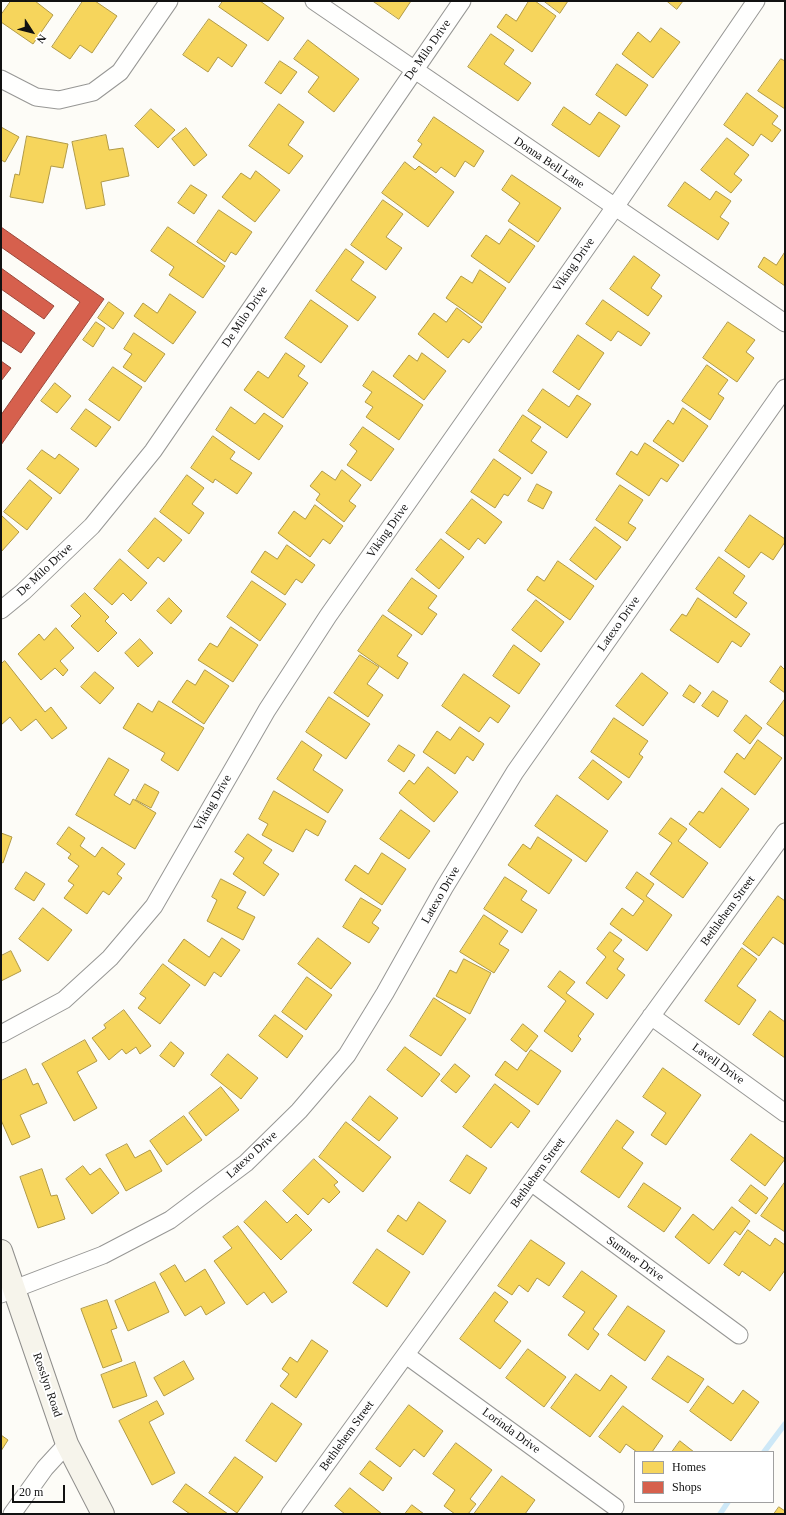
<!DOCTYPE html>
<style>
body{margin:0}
#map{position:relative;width:786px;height:1515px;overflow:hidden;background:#fdfcf7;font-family:Georgia,serif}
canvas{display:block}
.frame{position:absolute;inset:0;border:2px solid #111;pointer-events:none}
.legend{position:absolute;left:634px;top:1451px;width:140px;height:52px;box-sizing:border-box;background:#fff;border:1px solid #a0a0a0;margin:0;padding:5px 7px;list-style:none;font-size:12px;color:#111}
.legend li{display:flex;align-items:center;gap:8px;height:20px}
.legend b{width:20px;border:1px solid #a0a0a0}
.north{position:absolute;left:12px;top:12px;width:40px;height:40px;-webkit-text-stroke:3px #fff;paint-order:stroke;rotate:126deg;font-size:11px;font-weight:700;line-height:16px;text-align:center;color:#111}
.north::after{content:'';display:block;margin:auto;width:14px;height:18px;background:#111;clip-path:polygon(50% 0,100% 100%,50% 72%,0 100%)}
.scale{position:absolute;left:12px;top:1485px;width:53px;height:18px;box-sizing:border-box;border:2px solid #111;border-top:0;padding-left:5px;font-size:12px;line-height:14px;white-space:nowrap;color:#111;-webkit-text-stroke:3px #fff;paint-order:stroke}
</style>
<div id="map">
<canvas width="786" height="1515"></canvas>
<div class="frame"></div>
<ul class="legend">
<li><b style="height:11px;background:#f6d55c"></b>Homes</li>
<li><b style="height:11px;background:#d6604d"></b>Shops</li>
</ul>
<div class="north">N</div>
<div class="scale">20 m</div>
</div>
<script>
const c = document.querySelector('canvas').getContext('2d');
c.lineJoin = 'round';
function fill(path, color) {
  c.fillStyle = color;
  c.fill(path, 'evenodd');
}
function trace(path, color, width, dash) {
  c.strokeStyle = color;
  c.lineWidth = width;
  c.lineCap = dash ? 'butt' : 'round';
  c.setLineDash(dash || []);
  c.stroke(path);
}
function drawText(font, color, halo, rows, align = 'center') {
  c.font = font + ' Georgia,serif';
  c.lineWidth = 4;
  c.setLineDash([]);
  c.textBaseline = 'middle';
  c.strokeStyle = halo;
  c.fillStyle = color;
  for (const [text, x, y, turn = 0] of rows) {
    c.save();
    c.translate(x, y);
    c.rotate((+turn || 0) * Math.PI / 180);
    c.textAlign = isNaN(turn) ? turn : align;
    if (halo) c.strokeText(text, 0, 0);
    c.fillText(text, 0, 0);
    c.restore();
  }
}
const homes = new Path2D(`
 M11,1H35L53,15L33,44L1,22V15Z
 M83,1H95L117,16L92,53L80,45L70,59L52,47Z
 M223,1H260L284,18L268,41L219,7Z
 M373,1H411L399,19Z
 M529,1H535L556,16L532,52L497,27L506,14L516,21Z
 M544,1H568L560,13Z
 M667,1H683L677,9Z
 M209,19L247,45L232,67L218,57L208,72L183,55Z
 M661,28L680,42L653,78L622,54L638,32L650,42Z
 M491,34L514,50L504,64L531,83L518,101L468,67Z
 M308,40L359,79L334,112L308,92L319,77L294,59Z
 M781,59L785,61V109L758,91Z
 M280,61L297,72L281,94L265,83Z
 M617,64L648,85L626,116L596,95Z
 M747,93L778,116L772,124L781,130L772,142L761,134L753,146L724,125Z
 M279,104L304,122L288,145L303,156L289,174L249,146Z
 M564,107L590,125L599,112L620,126L599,157L552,125Z
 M151,109L175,130L158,148L135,126Z
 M434,117L484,151L474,167L465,161L455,177L441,167L436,173L413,157L422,144L418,141Z
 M1,127L19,137L5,162L1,160Z
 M186,128L207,155L194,166L172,139Z
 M106,135L109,150L123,148L129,176L101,182L105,205L86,209L72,142Z
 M27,136L68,144L63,168L51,166L43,203L10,197L15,174L19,175Z
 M727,138L749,155L734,174L742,180L731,193L701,170Z
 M405,162L415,170L419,166L454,192L428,227L382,193Z
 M256,171L280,190L255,222L222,197L241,173L250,179Z
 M512,175L561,208L538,242L508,221L520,203L502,190Z
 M685,182L710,200L716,191L731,201L720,217L729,223L718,240L668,206Z
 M191,185L207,195L194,214L178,203Z
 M383,200L403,214L386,237L402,248L386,270L351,245Z
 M219,210L252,232L236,255L231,252L225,262L197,242Z
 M168,227L225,266L203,298L169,275L174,267L151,251Z
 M510,229L535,246L509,283L471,256L486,235L499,244Z
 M346,249L364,262L351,280L376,297L358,321L316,291Z
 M785,252V286L758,267L764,257L776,265Z
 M634,256L660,275L651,288L662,296L648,316L610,289Z
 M480,270L506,288L482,323L446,298L461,276L472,283Z
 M170,294L196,312L173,344L134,316L143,303L157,313Z
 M311,300L348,326L321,363L285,338Z
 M603,300L650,333L641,346L618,331L611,341L586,324Z
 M109,302L124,313L113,329L98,318Z
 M457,308L482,327L469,343L463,339L448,358L418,334L434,313L446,322Z
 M96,322L105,328L93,347L83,340Z
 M728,322L755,340L746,352L754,358L737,382L703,358Z
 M134,333L165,354L145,382L123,367L132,354L124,349Z
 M578,335L604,353L579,390L553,372Z
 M286,353L305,366L298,376L308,383L283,418L244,390L258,371L268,378Z
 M422,353L446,371L424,400L393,376L409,355L417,361Z
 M707,365L728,380L718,394L724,398L710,420L682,401Z
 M113,367L142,387L119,421L89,400Z
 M373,371L423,405L399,440L366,417L373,407L365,402L372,392L363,386Z
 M55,383L71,396L57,413L41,401Z
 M543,389L569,407L577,395L591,404L567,438L528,411Z
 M231,407L255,424L264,413L283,426L259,460L216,430Z
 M683,408L708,426L683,462L653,441L668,420L673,424Z
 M86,409L111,427L96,447L71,429Z
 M523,415L541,427L531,441L547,452L532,474L499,451Z
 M363,427L394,449L371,481L347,465L357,451L350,445Z
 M213,436L235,452L230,459L252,473L237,494L215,479L213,483L191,468Z
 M645,443L679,465L667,482L661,478L649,496L616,474L631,451L637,455Z
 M42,450L55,459L59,454L79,469L60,494L27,469Z
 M494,459L521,478L508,496L504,494L495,508L471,492Z
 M342,470L361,485L349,501L356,506L344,522L316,500L320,494L310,486L322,471L335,480Z
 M187,475L204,488L192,504L204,513L189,534L160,512Z
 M30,480L52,498L27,530L4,512Z
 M537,484L552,492L543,509L528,501Z
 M620,485L643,500L628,523L636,528L627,541L596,520Z
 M472,499L502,522L485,544L478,538L469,550L446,533Z
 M315,505L343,526L330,544L323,539L310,557L278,533L294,511L305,519Z
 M1,515L19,532L1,552Z
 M750,515L785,539V542L773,560L761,552L749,568L725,551Z
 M155,518L182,540L164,562L158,557L148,569L128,551Z
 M595,527L621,547L596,580L570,560Z
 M441,539L464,557L439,589L416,570Z
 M287,545L315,565L302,583L296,579L285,595L251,572L265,551L277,559Z
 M719,557L745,576L733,593L747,603L736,618L696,589Z
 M120,559L147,583L131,601L123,593L112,605L94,589Z
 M558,561L594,586L570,620L527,590L537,576L544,581Z
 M412,578L437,596L428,608L437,614L422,635L388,611Z
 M252,581L286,604L260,641L227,617Z
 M85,593L109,617L105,621L117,633L98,652L71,626L81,616L71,606Z
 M169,598L182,611L171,624L157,611Z
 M698,598L750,634L741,647L732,641L718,663L670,630L682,614L686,616Z
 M536,600L564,622L541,652L512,630Z
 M383,615L412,635L397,656L408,663L398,679L358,651Z
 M231,627L258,645L233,682L198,660L210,643L217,647Z
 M56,628L74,648L60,661L68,670L63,676L55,668L41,680L18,654L39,634L44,640Z
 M140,639L153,653L138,667L125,653Z
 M514,645L540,664L519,694L493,676Z
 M360,655L379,667L367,684L383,695L368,717L334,693Z
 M5,661L45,712L51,707L67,728L52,739L36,719L21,731L10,717L1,725V664Z
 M781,666L785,670V693L770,682Z
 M205,670L229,686L204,724L172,702L187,680L195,685Z
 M95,672L114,688L100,704L81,687Z
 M642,673L668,693L643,726L616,706Z
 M464,674L510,706L498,723L490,717L479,732L442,706Z
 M690,685L701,693L694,703L683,696Z
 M713,691L728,701L718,717L702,706Z
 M329,697L370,724L346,759L306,732Z
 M785,699V737L767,724Z
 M159,701L204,728L178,771L161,760L165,753L123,728L138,703L152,712Z
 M746,715L762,728L750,744L734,731Z
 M614,718L648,741L639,754L643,757L629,778L591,752Z
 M460,727L484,744L473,761L467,756L455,774L423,752L437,731L450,740Z
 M758,740L782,758L755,795L724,772L737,753L744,759Z
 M302,741L322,755L313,770L343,790L328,813L277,779Z
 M399,745L415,755L404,772L388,761Z
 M109,758L129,770L114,795L130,805L133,799L156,813L135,849L76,815Z
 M593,760L622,782L608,800L579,778Z
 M428,767L458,792L434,822L399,793L409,780L414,784Z
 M145,784L159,792L151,808L136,800Z
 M722,788L749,809L720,848L689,824L699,811L703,813Z
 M274,791L326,821L318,836L306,829L293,852L262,835L268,824L259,819Z
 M557,795L608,831L586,862L535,826Z
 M401,810L430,831L409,859L380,839Z
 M671,818L687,829L678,841L708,863L683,898L650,874L672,843L659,834Z
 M69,827L85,838L80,846L95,857L102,847L125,864L117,874L122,878L109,895L103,891L87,914L64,898L74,885L68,881L79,866L68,858L71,854L57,844Z
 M1,833L12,837L3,863L1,862Z
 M248,834L272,850L263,863L279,874L264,896L233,874L244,858L235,852Z
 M538,837L572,860L549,894L508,865L523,844L530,849Z
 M382,853L406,869L382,905L345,880L355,865L368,874Z
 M26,872L45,884L34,901L15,889Z
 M637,872L654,884L646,896L672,915L647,951L610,924L622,908L633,916L644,901L626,888Z
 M505,877L527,891L521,900L537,910L522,933L484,909Z
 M221,879L246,892L237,908L255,917L243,940L207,921L217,900L212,897Z
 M778,896L785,901V945L773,937L759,956L743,944Z
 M361,898L381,910L372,923L379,928L369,943L343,927Z
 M43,908L72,930L48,961L19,939Z
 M484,915L508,931L499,944L509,950L494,973L460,952Z
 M610,932L622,940L613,951L624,959L617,969L625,975L607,999L586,983L606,957L597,949Z
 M222,938L240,950L221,977L214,972L205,986L168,961L184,939L209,957Z
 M318,938L351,963L331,989L298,964Z
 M742,948L757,959L737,986L756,1000L739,1025L705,1001Z
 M11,951L21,971L1,981V956Z
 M464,959L491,973L470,1014L436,996L450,970L456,973Z
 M163,964L190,985L160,1024L138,1008L146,998L140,994Z
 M560,971L575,982L566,993L594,1014L578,1036L581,1039L572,1052L544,1031L566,1001L548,987Z
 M307,977L332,995L306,1030L282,1012Z
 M434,998L466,1019L441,1056L410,1036Z
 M124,1010L151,1046L140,1054L136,1047L126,1054L122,1049L109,1060L92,1038L106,1028L104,1025Z
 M770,1011L785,1022V1058L753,1035Z
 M275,1015L303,1036L287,1058L259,1036Z
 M523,1024L538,1036L526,1052L511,1040Z
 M85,1040L97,1061L77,1072L97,1108L74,1121L42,1064Z
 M171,1042L184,1053L174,1067L160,1056Z
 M405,1047L440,1074L422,1097L387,1070Z
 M531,1050L561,1071L538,1105L495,1075L505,1061L517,1070Z
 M228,1054L258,1078L241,1099L211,1075Z
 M455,1064L470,1076L456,1093L441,1081Z
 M663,1068L701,1095L666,1145L651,1135L666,1113L643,1097Z
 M26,1069L33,1085L38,1083L47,1103L20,1115L30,1137L12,1145L1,1120V1081Z
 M495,1084L530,1111L518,1128L511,1122L491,1148L463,1127Z
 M221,1087L239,1110L206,1136L189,1113Z
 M370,1096L398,1118L379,1141L352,1120Z
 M184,1116L202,1140L167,1165L150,1141Z
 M617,1120L634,1132L622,1148L643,1163L619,1198L581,1172Z
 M346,1122L391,1157L363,1192L319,1157Z
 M751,1134L785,1159L765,1186L731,1160Z
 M127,1144L135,1158L150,1150L162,1171L126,1191L106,1155Z
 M467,1155L487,1168L470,1194L450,1181Z
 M314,1159L338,1182L334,1185L340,1192L329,1203L323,1198L308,1215L283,1191Z
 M83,1166L90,1175L100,1168L119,1193L92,1214L66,1179Z
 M42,1169L51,1196L57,1195L65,1219L38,1228L20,1177Z
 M785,1182V1232L761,1216Z
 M644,1183L681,1208L664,1232L628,1207Z
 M751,1185L768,1198L756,1214L739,1201Z
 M266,1201L287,1223L296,1214L312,1230L281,1260L244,1222Z
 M419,1202L446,1221L423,1255L387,1231L398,1215L406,1221Z
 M732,1207L750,1221L740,1235L735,1231L709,1264L675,1237L693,1214L713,1230Z
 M238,1226L287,1292L272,1303L264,1292L247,1305L214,1261L232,1248L223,1237Z
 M748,1230L770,1246L775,1238L785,1245V1270L770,1291L742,1271L739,1276L724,1265Z
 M531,1240L565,1263L549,1286L537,1278L528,1292L519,1285L512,1295L498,1286Z
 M377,1249L410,1272L387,1307L353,1283Z
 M175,1265L185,1282L205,1269L225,1303L206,1315L201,1306L185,1316L160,1274Z
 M582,1271L617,1296L593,1329L599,1334L588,1350L568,1335L585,1312L563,1297Z
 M155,1282L169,1312L128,1331L115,1301Z
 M495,1292L508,1302L494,1321L521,1341L500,1369L460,1339Z
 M107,1300L117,1328L111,1330L122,1361L103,1368L81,1309Z
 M628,1306L665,1331L645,1361L608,1335Z
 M312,1340L328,1351L296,1398L280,1386L289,1374L282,1369L290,1357L297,1362Z
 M528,1349L566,1377L544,1407L506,1378Z
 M668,1356L704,1379L688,1403L652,1379Z
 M184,1361L194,1379L164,1396L154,1378Z
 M135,1362L147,1396L113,1408L101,1375Z
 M576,1374L600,1391L611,1375L627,1387L590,1437L551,1408Z
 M708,1386L733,1404L743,1390L759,1402L731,1441L690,1411Z
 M157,1401L164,1414L149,1422L175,1473L152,1485L119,1421Z
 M272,1403L302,1424L276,1462L246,1441Z
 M409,1405L443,1431L424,1457L414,1449L400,1467L376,1449Z
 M623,1406L663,1436L652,1452H637L626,1444L620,1453L599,1437Z
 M1,1435L8,1440L1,1451Z
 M680,1441L694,1452H672Z
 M456,1443L492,1470L470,1499L476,1504L468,1514H455L444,1506L455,1490L433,1474Z
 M235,1457L263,1477L237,1513L209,1493Z
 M370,1461L392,1478L383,1491L360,1474Z
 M502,1476L535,1500L525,1514H474Z
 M186,1484L228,1514H190L173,1502Z
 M350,1488L382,1514H345L335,1506Z
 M412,1505L424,1514H405Z
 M779,1507L785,1511V1514H774Z`);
fill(homes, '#f6d55c');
trace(homes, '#b19a46', 1);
const shops = new Path2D(`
 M1,227L104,299L1,445V415L80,302L1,247Z
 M1,268L54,306L44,319L1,289Z
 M1,309L35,333L21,353L1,340Z
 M1,361L11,368L1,381Z`);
fill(shops, '#d6604d');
trace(shops, '#9b483b', 1);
trace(new Path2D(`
 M764,1452L785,1424
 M720,1514L728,1502`), '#cde8f7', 5.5);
const street = new Path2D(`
 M314,1L785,323
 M1,79L36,97L59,100L93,92L120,72L169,1
 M1,610L23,592L92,526L153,451L462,1
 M651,1016L785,1113
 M1,1034L64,1000L110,958L154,906L267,710L328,616L615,207L756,1
 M531,1182L739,1335
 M1,1294L103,1255L170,1220L246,1163L299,1111L347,1055L385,993L444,888L515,772L785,388
 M406,1355L615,1507
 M12,1514L45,1468L67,1444
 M290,1514L785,832`);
const secondary = new Path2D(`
 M1,1251L67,1444L103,1514`);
trace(street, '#979795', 19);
trace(secondary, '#8e8d8b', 24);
trace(street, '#fffffe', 17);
trace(secondary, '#f6f4eb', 22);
drawText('12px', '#111', '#fff', [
 ["De Milo Drive",428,50,-55],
 ["Donna Bell Lane",549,163,34],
 ["Viking Drive",574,265,-55],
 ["De Milo Drive",245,317,-56],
 ["Viking Drive",388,531,-55],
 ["De Milo Drive",45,570,-43],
 ["Latexo Drive",619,624,-55],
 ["Viking Drive",213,803,-60],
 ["Latexo Drive",441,895,-60],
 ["Bethlehem Street",728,911,-54],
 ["Lavell Drive",718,1064,36],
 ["Latexo Drive",252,1155,-42],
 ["Bethlehem Street",538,1173,-54],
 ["Sumner Drive",635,1259,36],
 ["Rosslyn Road",47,1385,71],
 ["Lorinda Drive",511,1431,36],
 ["Bethlehem Street",347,1436,-54]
]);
</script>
